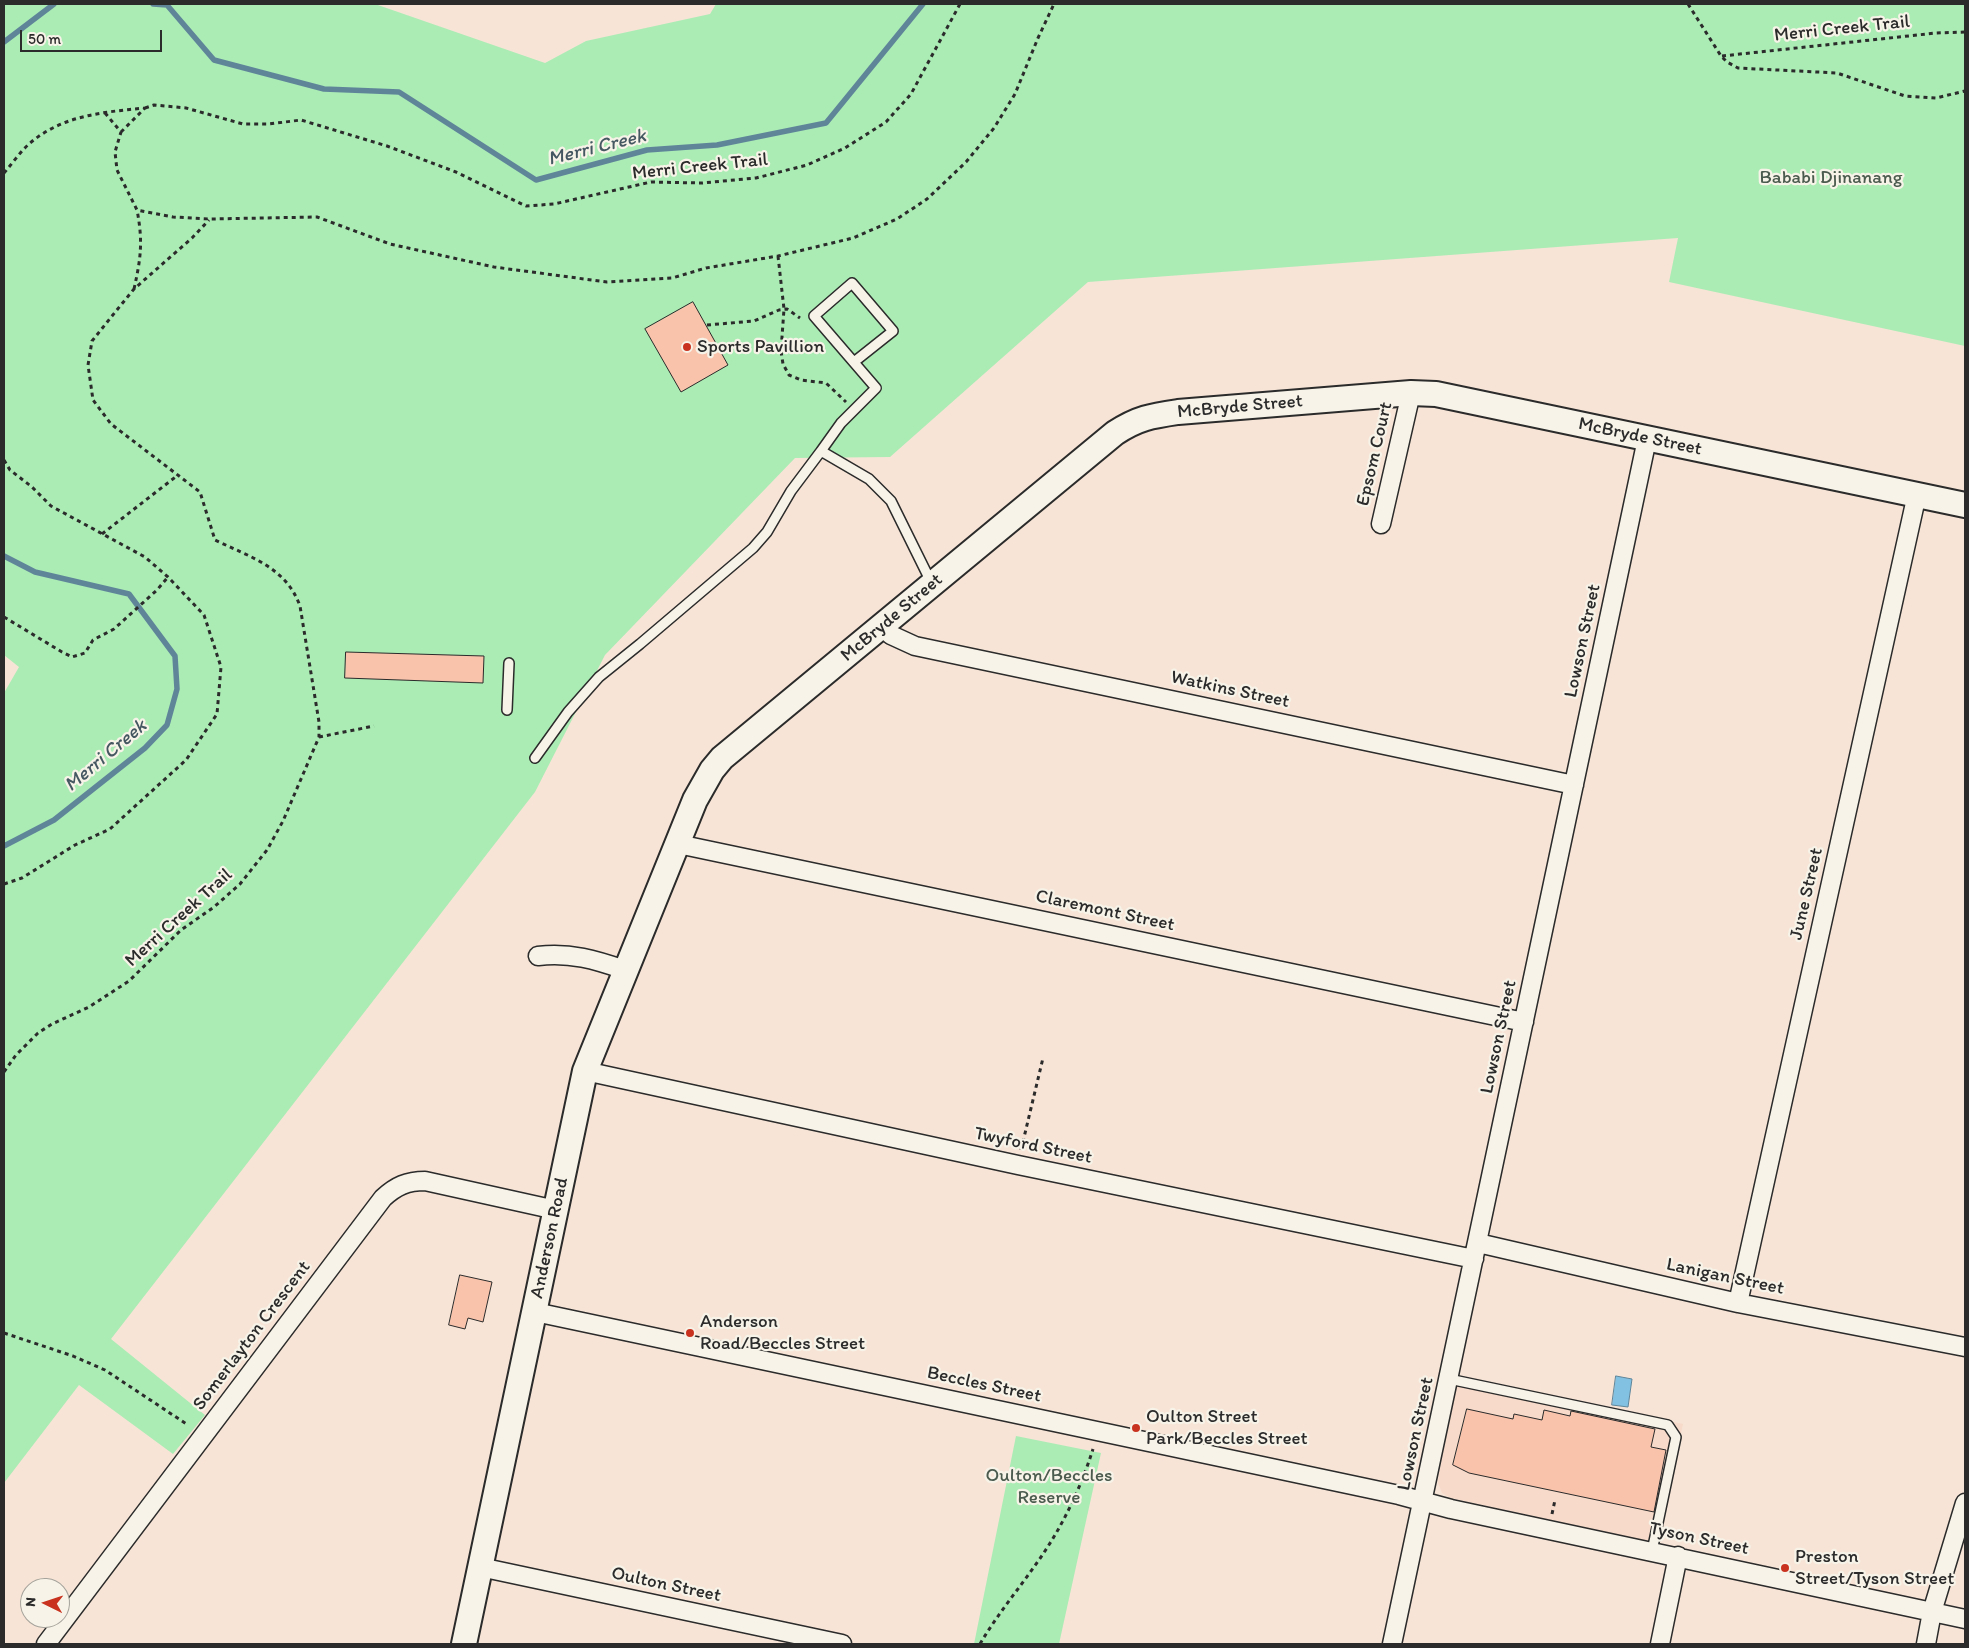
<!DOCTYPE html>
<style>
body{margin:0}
#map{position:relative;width:1969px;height:1648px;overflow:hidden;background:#f7e4d6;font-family:Itim,sans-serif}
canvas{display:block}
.frame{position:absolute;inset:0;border:5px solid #2b2b2b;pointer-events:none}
.north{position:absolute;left:20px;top:1578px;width:50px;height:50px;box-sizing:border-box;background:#f7f3e8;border:1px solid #a5a39c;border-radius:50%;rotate:274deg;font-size:14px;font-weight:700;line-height:20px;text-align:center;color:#2b2b2b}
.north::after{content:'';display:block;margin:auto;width:18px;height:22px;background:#c8321e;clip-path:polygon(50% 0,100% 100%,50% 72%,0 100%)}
.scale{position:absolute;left:20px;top:30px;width:142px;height:22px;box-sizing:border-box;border:2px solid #2b2b2b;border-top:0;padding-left:6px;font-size:15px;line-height:18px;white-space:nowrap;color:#2b2b2b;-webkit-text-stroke:4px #f7f3e8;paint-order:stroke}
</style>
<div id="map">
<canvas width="1969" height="1648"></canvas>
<div class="frame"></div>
<div class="north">N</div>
<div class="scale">50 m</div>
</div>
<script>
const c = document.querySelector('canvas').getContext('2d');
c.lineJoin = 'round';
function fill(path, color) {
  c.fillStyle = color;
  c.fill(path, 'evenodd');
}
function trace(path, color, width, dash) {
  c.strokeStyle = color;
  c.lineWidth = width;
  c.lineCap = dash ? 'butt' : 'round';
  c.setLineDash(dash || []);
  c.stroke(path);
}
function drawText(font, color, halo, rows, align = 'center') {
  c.font = font + ' Itim,sans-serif';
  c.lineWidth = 4.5;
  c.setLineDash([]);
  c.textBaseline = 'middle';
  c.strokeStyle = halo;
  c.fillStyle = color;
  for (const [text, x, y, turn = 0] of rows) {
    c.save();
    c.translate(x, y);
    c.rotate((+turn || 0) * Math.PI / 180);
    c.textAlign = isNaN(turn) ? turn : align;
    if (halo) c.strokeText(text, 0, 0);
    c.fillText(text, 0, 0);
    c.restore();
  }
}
fill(new Path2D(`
 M1459,1377L1683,1424L1658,1543L1451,1498L1442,1493L1438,1483L1439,1473Z`), '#f7dac9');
fill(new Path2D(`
 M4,4H375L545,63L586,41L710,14L716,4H1965V346L1669,282L1678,238L1088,282L890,457L795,458L605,655L535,792L111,1339L205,1415L173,1454L79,1385L4,1483V693L19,667L4,655Z
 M1016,1436L1101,1453L1059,1644H974Z`), '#abecb5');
const water = new Path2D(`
 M1616,1376L1632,1379L1628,1407L1612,1405Z`);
fill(water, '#82c1e2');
trace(water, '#5f8599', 1);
trace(new Path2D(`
 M153,4L167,5L214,60L324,89L399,92L536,180L647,150L717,145L826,123L923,4
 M4,42L54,4
 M4,556L35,572L129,594L175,656L177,689L167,725L145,748L54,820L4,846`), '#5f8599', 5.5);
const building = new Path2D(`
 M693,302L728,365L681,392L645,329Z
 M346,652L484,656L483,683L345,678Z
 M460,1275L492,1282L483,1322L468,1318L465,1329L449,1325Z
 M1467,1409L1513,1419L1514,1414L1542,1420L1544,1410L1570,1416L1571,1411L1655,1429L1651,1447L1666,1450L1654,1512L1469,1473L1453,1465Z`);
fill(building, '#f8c2ab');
trace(building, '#2b2b2b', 1);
const lane = new Path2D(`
 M821,451L841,423L876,388L814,316L852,283L893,331L854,362
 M507,710L509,663
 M535,758L568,712L599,677L640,644L753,548L767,532L791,491L821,451L869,479L891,501L932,584
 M1449,1379L1668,1425L1676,1437L1652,1551`);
const street = new Path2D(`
 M1381,524L1411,393
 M882,627L891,635L915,646L1574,785
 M678,844L1524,1022
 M538,956C570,952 596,960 625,970
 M585,1071L1018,1165L1474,1259
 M1478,1243L1738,1303L1965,1347
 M1738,1303L1917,494
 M535,1312L1399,1495L1451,1509L1965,1619
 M480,1567L842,1644
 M46,1644L383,1198C396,1186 407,1181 425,1181L556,1210
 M1392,1644L1647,439
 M1660,1644L1678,1556
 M1926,1644L1932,1612L1965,1503`);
const secondary = new Path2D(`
 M464,1644L585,1071L695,800L712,770L722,758L1115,433C1138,418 1151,416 1178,412L1411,393L1436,394L1965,505`);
trace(lane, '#2b2b2b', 12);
trace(street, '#2b2b2b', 21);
trace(secondary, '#2b2b2b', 28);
trace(new Path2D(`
 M1688,4L1721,56L1727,62L1738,68L1837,73L1905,96L1936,98L1965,91
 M1722,56L1936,33L1965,32
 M145,108L154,105L186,108L243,124H269L301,120L387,146L456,172L526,206L554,204L651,182L702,183L756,178L807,165L845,148L886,122L911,94L960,4
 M105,113L121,132L115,152L117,170L137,210L173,217L210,219L317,217L390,244L494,267L607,282L672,278L706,268L778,256L853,238L897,219L927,199L966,162L994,128L1015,94L1038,38L1054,4
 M4,173C12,164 20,152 29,144C62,115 104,112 145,108L121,132
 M778,256L784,309L781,351L783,364L789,375L801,380L826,383L846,402
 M134,289C141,258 143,241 137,210
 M707,325L754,321L779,310L787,309L800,318
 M4,460L10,470L32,487L51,506L145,557L168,577L204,615L221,667L217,714L186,760L110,829L75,845L22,878L4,884
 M102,534L178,475
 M4,617L62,652L72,657L85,653L93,640L114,629L157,590L168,577
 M319,737L374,726
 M4,1072L16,1055L38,1033L52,1024L89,1007L129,981L181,930L214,907L240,884L267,850L283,821L319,737V722L300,606C286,567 250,557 215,540L200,492L111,424L93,400L88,365L92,341L112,316L134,289L192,238L209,220
 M1021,1150L1043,1058
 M4,1333L73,1356L105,1370L188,1425
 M1552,1514L1555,1500
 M980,1644C1001,1608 1030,1576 1052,1540C1069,1512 1083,1481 1093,1449`), '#2b2b2b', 3, [4, 4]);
trace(lane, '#f7f3e8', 9);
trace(street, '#f7f3e8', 18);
trace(secondary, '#f7f3e8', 24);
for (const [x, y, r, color] of [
 [687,347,5,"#c8321e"],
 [690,1333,5,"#c8321e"],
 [1136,1428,5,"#c8321e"],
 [1785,1568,5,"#c8321e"]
]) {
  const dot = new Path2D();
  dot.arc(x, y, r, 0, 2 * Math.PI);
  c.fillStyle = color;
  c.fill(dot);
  trace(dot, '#f7f3e8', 2);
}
drawText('19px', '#2b2b2b', '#f7f3e8', [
 ["Merri Creek Trail",1842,29,-6],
 ["Merri Creek Trail",700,167,-6],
 ["McBryde Street",1240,407,-5],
 ["McBryde Street",1640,437,12],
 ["Epsom Court",1375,454,-77],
 ["McBryde Street",892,618,-40],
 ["Lowson Street",1583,641,-78],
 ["Watkins Street",1230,690,12],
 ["June Street",1807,894,-77],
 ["Claremont Street",1105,911,12],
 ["Merri Creek Trail",179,918,-42],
 ["Lowson Street",1499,1037,-78],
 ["Twyford Street",1033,1146,12],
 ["Anderson Road",550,1238,-78],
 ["Lanigan Street",1725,1277,12],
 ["Somerlayton Crescent",252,1336,-53],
 ["Beccles Street",984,1385,12],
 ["Lowson Street",1416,1434,-78],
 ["Tyson Street",1699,1539,12],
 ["Oulton Street",666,1585,12]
]);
drawText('19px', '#4b5b4e', '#f7f3e8', [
 ["Bababi Djinanang",1831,178],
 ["Oulton/Beccles",1049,1476],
 ["Reserve",1049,1498]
]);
drawText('19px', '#2b2b2b', '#f7f3e8', [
 ["Sports Pavillion",697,347],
 ["Anderson",700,1322],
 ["Road/Beccles Street",700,1344],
 ["Oulton Street",1146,1417],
 ["Park/Beccles Street",1146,1439],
 ["Preston",1795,1557],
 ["Street/Tyson Street",1795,1579]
], 'left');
drawText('italic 20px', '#455862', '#f7f3e8', [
 ["Merri Creek",597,148,-14],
 ["Merri Creek",106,756,-40]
]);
</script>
